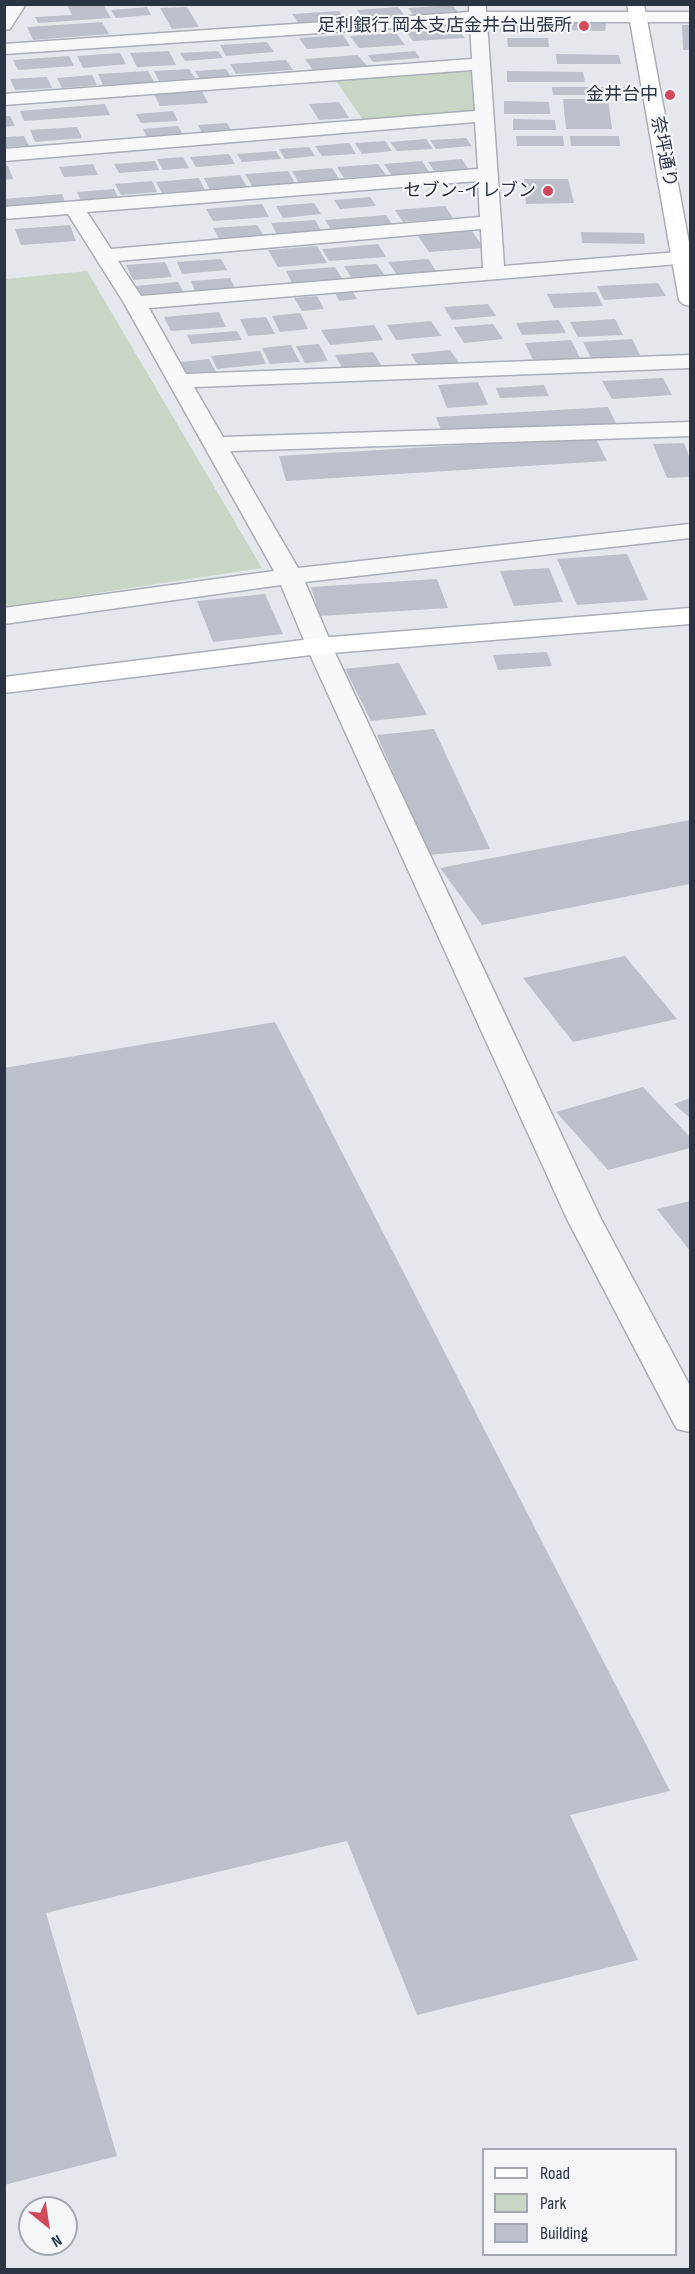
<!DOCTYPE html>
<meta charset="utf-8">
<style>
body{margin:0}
#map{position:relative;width:695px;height:2274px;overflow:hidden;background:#e4e7ec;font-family:"Sofia Sans Condensed",sans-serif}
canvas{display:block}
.frame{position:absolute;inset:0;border:6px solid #2b3445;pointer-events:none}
.legend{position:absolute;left:482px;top:2148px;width:195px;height:108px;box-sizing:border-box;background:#f4f6f9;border:2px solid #a4a8b1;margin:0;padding:8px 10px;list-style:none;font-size:18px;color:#2b3445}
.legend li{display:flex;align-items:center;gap:12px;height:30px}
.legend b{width:30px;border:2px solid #a4a8b1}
.north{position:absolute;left:18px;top:2196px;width:60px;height:60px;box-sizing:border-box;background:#f4f6f9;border:2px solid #a4a8b1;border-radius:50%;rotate:150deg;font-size:16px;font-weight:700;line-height:24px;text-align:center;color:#2b3445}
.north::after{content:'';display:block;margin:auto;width:21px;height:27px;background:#d1495b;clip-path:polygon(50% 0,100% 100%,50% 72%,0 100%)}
</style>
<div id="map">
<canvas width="695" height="2274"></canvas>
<div class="frame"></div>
<ul class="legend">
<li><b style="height:8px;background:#fff"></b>Road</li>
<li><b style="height:16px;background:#c9d6c5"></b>Park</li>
<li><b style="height:16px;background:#bbc0ca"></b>Building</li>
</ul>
<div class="north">N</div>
</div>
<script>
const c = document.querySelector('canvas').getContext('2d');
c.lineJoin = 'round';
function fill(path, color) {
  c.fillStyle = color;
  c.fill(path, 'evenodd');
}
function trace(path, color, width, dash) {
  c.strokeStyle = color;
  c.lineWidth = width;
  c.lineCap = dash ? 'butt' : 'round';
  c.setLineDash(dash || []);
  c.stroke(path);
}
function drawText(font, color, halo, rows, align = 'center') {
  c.font = font + ' "Sofia Sans Condensed","Noto Sans JP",sans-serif';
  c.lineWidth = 4.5;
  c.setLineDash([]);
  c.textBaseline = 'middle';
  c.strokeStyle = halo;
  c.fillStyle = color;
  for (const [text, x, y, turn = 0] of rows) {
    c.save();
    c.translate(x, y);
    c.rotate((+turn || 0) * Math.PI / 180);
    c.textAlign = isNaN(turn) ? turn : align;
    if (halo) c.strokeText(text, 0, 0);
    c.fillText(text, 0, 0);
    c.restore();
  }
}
fill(new Path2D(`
 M475,67L478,114L366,124L334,78Z
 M87,271L262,568L5,607V279Z`), '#c9d6c5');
fill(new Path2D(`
 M103,4L111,18L38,23L35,17L72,15L67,5Z
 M452,5L460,14L415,17L408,8Z
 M147,7L151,15L116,18L111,10Z
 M187,7L199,27L172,29L160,8Z
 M398,7L406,17L364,20L357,10Z
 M339,11L346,21L299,24L292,14Z
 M102,22L109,34L33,40L27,27Z
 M563,22L606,23L605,31L562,30Z
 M499,25H549L551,32L501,33Z
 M682,25H690V50H683Z
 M457,28L465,38L413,41L406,32Z
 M396,33L405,45L359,48L350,36Z
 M343,35L350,46L307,49L299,38Z
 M507,38H548L549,47H508Z
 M267,42L274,52L226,56L220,45Z
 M169,51L176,65L137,67L130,53Z
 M218,51L223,58L185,61L180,53Z
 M415,51L420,58L373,62L368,55Z
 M120,53L126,64L83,68L77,56Z
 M556,54L619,55L621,64H557Z
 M358,55L367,66L313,70L305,59Z
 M69,56L74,66L18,70L13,60Z
 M286,60L293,70L236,74L230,64Z
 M189,69L195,78L159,81L154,71Z
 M226,69L232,79L201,81L195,71Z
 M148,71L154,82L103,85L98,74Z
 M507,71L583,72L585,82H507Z
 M92,75L97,85L62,88L57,78Z
 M47,77L52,88L15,90L10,79Z
 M552,87H627L629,95H553Z
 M202,91L208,103L160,106L154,94Z
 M563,99H608L612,129H566Z
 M504,101L549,102L550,114H504Z
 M339,102L349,118L319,120L309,104Z
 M105,104L110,115L24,121L20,111Z
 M173,111L178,121L141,123L136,114Z
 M4,116H10L15,126L4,127Z
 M513,119L555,120L556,130H513Z
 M227,123L234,135L204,137L198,125Z
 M178,126L185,138L149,141L143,129Z
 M77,127L82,138L35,142L30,130Z
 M24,136L29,146L4,147V137Z
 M516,136H563L564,146H517Z
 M570,136H619L620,146H571Z
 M466,138L472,146L436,149L430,140Z
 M426,139L433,149L397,151L390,142Z
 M385,141L392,151L362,154L355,143Z
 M349,143L356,154L322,156L315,146Z
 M309,147L315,156L285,159L279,149Z
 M276,151L281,159L242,162L237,154Z
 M229,154L235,164L196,167L190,157Z
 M183,157L189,168L163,170L157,159Z
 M462,159L469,170L435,172L428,162Z
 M155,161L159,170L119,173L114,164Z
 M422,161L430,173L392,176L384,164Z
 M93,164L98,175L64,177L59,167Z
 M378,164L386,175L344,178L337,167Z
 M4,166H8L13,179L4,180Z
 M332,168L340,180L299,183L292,171Z
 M288,171L295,183L252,186L245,174Z
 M240,175L247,187L210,190L204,178Z
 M199,178L205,190L162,193L156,182Z
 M524,179H568L574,203L526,204Z
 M152,181L157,192L121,195L115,184Z
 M114,189L119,200L82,203L77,192Z
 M62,194L66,205L4,210V199Z
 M370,197L376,206L340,209L334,200Z
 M314,203L321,214L283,218L276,206Z
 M262,204L269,217L213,221L206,209Z
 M445,206L453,218L403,222L395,210Z
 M386,215L394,227L333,232L325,220Z
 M315,220L322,232L278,236L271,223Z
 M70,225L76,241L21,245L15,229Z
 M257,225L265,238L221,242L213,228Z
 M472,231L484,248L429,252L418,236Z
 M581,232L644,233L645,244L582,243Z
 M378,244L386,257L329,261L322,249Z
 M317,246L327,263L278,267L268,250Z
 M221,259L227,270L182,274L177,262Z
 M428,259L437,272L397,275L388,262Z
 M165,262L172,277L133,280L126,265Z
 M377,264L385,276L352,279L344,266Z
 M335,267L343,280L293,285L286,271Z
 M230,278L236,290L196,293L191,281Z
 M178,282L185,295L141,298L135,286Z
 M658,283L666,296L604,300L597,286Z
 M353,292L357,299L339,301L335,293Z
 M596,292L603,306L554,308L547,294Z
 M317,296L324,309L302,311L294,298Z
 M488,304L496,316L452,320L444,307Z
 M219,312L226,327L171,331L164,317Z
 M300,313L308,329L280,332L272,316Z
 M266,317L275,334L248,336L240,319Z
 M615,319L623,335L578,337L570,322Z
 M559,320L566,333L522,335L516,323Z
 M431,321L441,336L396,340L387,325Z
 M493,324L503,339L464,343L454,327Z
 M374,325L383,340L330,345L321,330Z
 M237,331L242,340L191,344L187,335Z
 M632,339L640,355L591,358L583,342Z
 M571,340L580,358L533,360L525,343Z
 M319,344L328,361L305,363L296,346Z
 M291,345L300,362L270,364L262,348Z
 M450,350L459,363L419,367L411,354Z
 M260,351L266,364L217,369L211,356Z
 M373,352L383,368L344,371L335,355Z
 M209,359L216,372L178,375L172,363Z
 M663,378L672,395L612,399L602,381Z
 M478,382L488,405L447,408L438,385Z
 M544,385L549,396L500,398L496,388Z
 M608,407L617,425L443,435L436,417Z
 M595,437L607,461L286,481L279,456Z
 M684,443L690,459V477L667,478L653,444Z
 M627,554L648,600L577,605L557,559Z
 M549,568L563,602L514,606L500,571Z
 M437,579L448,608L320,616L311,587Z
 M265,594L283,634L213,642L197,601Z
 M547,652L552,666L498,670L493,655Z
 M399,663L427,715L371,721L345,669Z
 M434,729L490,849L429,855L377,735Z
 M690,820V884L482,925L440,868Z
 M625,956L677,1019L573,1042L523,978Z
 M275,1022L670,1791L570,1815L638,1960L417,2015L347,1841L46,1913L117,2156L4,2185V1068Z
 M643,1087L690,1137V1148L608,1170L556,1112Z
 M690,1098V1118L674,1104Z
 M690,1201V1251L657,1209Z`), '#bbc0ca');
const street = new Path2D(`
 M9,4H26L10,29L4,30V11Z
 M469,4H486V12H690V22H487L504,266L690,251V263L149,308L186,374L690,355V368L194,387L223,437L690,422V436L230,451L298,568L690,524V538L305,582L337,657L601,1219L690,1386V1432L677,1429L672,1420L567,1219L311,657L281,585L4,624V608L274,571L124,303L68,214L4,219V207L478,169L475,122L4,161V149L475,111L472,70L4,105V94L472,59L470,23L4,54V44L469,12ZM478,181L480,217L111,249L87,212ZM481,229L483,268L141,296L118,261Z`);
const secondary = new Path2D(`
 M627,4H644L690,248V306L683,304L679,300Z
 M690,608V624L319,654L4,693V677L319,638Z`);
trace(street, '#a9aeb7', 3);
trace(secondary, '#a9aeb7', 3);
fill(street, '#f7f8fa');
fill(secondary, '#fff');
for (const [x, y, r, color] of [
 [584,26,6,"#d1495b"],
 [670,95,6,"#d1495b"],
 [548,191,6,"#d1495b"]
]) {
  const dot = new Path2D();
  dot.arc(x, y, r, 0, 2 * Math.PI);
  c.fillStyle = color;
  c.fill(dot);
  trace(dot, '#f4f6f9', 2);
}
drawText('18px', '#2b3445', '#f4f6f9', [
 ["足利銀行 岡本支店金井台出張所",572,26],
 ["金井台中",658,95],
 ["セブン-イレブン",536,191]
], 'right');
drawText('18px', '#2b3445', '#f4f6f9', [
 ["奈坪通り",663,152,79]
]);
</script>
